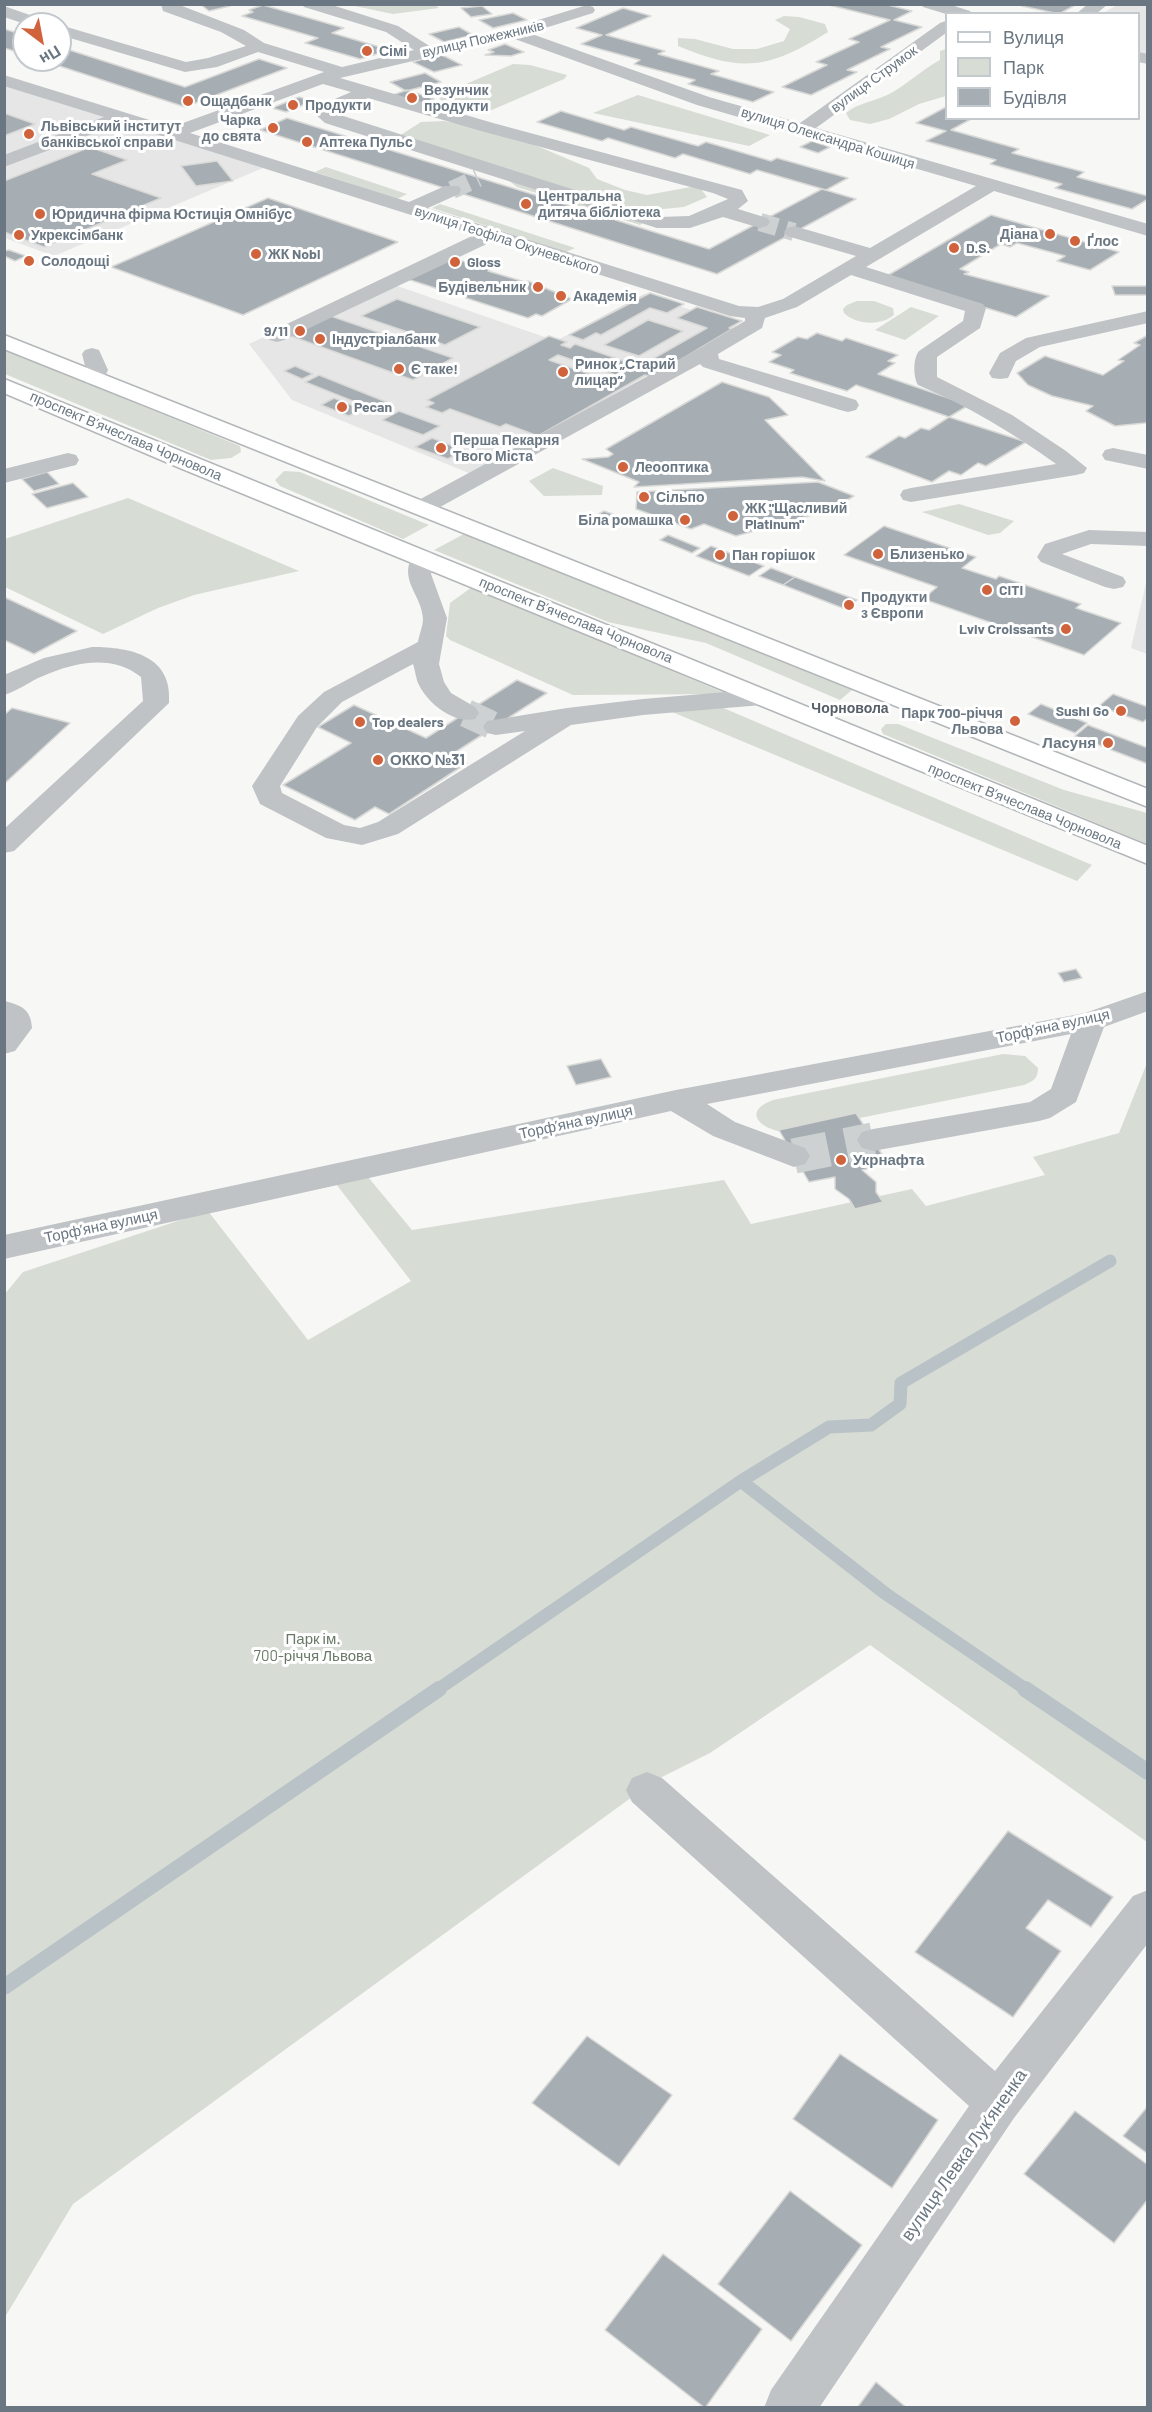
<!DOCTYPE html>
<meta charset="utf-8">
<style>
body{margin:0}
#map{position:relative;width:1152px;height:2412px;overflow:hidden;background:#f7f7f5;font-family:Barlow,sans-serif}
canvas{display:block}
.frame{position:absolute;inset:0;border:6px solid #6a7782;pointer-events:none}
.legend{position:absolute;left:945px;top:12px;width:195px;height:108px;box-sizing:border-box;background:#fff;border:2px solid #c3c9cd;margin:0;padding:8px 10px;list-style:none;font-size:18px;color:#6a7782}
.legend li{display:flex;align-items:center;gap:12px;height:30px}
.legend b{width:30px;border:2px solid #c3c9cd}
.north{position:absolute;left:12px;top:12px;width:60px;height:60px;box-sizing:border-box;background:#fff;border:2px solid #c3c9cd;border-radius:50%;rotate:148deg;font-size:16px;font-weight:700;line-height:24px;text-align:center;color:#6a7782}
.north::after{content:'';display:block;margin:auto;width:21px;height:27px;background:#d0623c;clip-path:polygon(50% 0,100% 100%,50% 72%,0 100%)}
</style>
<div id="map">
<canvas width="1152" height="2412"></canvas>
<div class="frame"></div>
<ul class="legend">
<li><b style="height:8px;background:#fff"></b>Вулиця</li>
<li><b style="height:16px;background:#d7dcd4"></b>Парк</li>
<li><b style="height:16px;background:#a7aeb3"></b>Будівля</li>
</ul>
<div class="north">Пн</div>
</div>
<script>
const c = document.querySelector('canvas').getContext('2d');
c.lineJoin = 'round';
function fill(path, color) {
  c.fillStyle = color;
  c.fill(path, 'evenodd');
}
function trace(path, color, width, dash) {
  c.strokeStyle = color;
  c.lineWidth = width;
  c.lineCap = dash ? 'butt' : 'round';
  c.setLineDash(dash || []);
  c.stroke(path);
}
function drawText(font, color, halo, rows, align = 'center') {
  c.font = font + ' Barlow,sans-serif';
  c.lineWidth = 6;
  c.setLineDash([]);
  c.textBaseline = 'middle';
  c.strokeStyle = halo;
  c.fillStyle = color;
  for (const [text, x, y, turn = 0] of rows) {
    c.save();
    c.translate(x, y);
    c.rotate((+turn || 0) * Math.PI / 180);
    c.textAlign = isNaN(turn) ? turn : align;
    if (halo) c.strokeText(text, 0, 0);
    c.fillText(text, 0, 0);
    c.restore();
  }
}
fill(new Path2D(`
 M1117,5H1147V55L1139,53L1138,14H1102Z
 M4,84L263,168L54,256L5,238Z
 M383,281L556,341L644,294L738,326L471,474L292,400L249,344Z
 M1147,579V654L1131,648Z`), '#e5e6e5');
fill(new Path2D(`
 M435,5L439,8L393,14L350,5Z
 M784,16L799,17L825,24L828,32C769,69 742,73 678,46V38L695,39L733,49H757L784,41L790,29L775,20Z
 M946,49V96L919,104L889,119L870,124L850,120L846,113C859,102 878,101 893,92C910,82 923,69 940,60V51Z
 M513,64L530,65L567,75L564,79L487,112H478L442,101L439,98L440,95Z
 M638,95L770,135L749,146L593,113Z
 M444,121L485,128L530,143L589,168L597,179L625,190L647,195L691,187L700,188L707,197L684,207L663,209L640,225L517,187L508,180L396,138L421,122Z
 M326,167L407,194L397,199L315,172Z
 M440,204L575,248L566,252L432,208Z
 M857,301H874L893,308L894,315C881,326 856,325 844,313L843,309L847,305Z
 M911,307L939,316L905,340L875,330Z
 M5,350L240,446L241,452L231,458L211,460L5,374Z
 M553,468L603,486L602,495L544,496L529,481Z
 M284,471L300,472L429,525L403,539L280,486L275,480Z
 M128,498L299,571L194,595L158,608L103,634L5,587V539Z
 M959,504L1014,521L1000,533L988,535L922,512Z
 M464,534L852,690L840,700L706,643L608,622L434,550Z
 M472,587L727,694L573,695L450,640L446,636L450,603Z
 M721,707L1092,865L1077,881L665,709Z
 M886,724H898L1064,790L1147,813V844L883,734L881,729Z
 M1003,1054L1025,1056L1038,1068C1038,1079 1033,1081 1024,1085L790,1132C766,1133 738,1113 773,1100Z
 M1147,1063V1842L870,1645L710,1753L654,1781L73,2204L5,2317L4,1295L23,1272L208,1211L308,1340L411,1281L336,1184L368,1177L412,1230L724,1180L751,1224L912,1189L926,1206L1045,1175L1033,1157L1119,1133Z`), '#d7dcd4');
trace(new Path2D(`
 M741,1481L829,1427L871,1425L900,1404L901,1383L1110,1261
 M437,1690L741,1481L886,1594L1027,1690`), '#b9c2c6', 13);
trace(new Path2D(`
 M1025,1689L1148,1772
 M4,1987L439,1689`), '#b9c2c6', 16);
const building = new Path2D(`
 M200,4H226L230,6L209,11Z
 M884,4L912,11L894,20L922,27L881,47L890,49L847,70L857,72L811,95L782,87L827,65L816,62L859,42L849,39L890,20L829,5Z
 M1024,4H1077L1059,14L1022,6Z
 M263,5L344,28L332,33L390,50L360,59L305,43L318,38L242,16L253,12L249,10Z
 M482,6L492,14L471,17L461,8Z
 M623,8L651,16L606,35L665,51L658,54L719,71L711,74L774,92L753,102L688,84L695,80L634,64L640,60L581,44L602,35L576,28Z
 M513,13L527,20L493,28L479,20Z
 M459,27L473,35L444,42L429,34Z
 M4,29L24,35V54L4,48Z
 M505,44L524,52L511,56L485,55L494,52L488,50Z
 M60,47L185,87L259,59L287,68L185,107L41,60H60Z
 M440,54L462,65L434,72L413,62Z
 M425,73L441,82L406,91L390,82Z
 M407,90L434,99L417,106L390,96Z
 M299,97L313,101L286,112L272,108Z
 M946,107V118H973L951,130L1019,149L1012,153L1084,172L1077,177L1148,196V199L1132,209L1055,188L1062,184L990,164L996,160L926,141L946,131L916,123Z
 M561,111L624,130L631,127L698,146L706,142L771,161L777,158L848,178L826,190L757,170L750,174L683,154L675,158L608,138L602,141L537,122Z
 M4,113L35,124L4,136Z
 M287,118L709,249L822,189L856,199L717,274L260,130Z
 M812,141L830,147L818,153L800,147Z
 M90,147L127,160L92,174L161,198L44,247L4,232V181Z
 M217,161L233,181L196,186L181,166Z
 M268,198L398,242L243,315L111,267Z
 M991,215L1119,252L1090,270L1057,261L1065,256L1017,243L1010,247L1001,244L960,269L969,272L964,274L1049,296L1016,317L885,277Z
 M9,250L26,256L15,261L4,256V251Z
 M448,257L491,269L488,271L525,282L528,281L572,299L542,316L536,314L528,318L404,278Z
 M1112,286H1147L1148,295H1115Z
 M650,293L684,304L667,313L650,308L601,335L596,333L583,340L569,335Z
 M397,299L480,327L445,345L361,316Z
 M697,307L742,321L729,328L732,329L652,377L645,375L538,436L506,424L500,427L450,409L442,413L426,407L434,403L427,400L549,336L567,342L561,345L570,348L575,344L644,368L653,363L649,361L707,328L677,318ZM558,355L613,374L604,379L549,360Z
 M328,315L453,358L413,380L288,335Z
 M648,320L683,331L639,356L604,345Z
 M817,333L842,341L846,338L898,355L888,361L895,363L878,374L969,405L949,417L856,385L847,391L790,373L794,370L769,362L781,355L772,352L798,337L807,339Z
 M1148,335V422L1145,423L1115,426L1086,411L1093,406L1052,396L1028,385L1017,373L1045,356L1103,375L1124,361L1118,360L1140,345L1134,343Z
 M295,366L313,374L302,379L284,371Z
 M319,375L394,405L380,412L305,382Z
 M722,382L769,397L788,415L765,420L825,481L802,477L634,487L639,482L582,459L608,457L613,454L606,449Z
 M334,398L362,409L349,416L321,405Z
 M399,411L440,426L423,435L382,420Z
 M949,417L1026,442L986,466L978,463L961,475L949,471L932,482L866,457L899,436L905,438L921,428L929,430Z
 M432,438L464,450L448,459L415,447Z
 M47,472L59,484L34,491L22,479Z
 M818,482L854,496L844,502L849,505L736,536L704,524L691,529L636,509L637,492Z
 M73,483L88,497L47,508L32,494Z
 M604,511L624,518L617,523L597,515Z
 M884,526L976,557L962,568L996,579L999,576L1081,604L1076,608L1121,623L1084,655L923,599L937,587L844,555Z
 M668,535L700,548L692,553L660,540Z
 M711,546L764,566L749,576L696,556Z
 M771,568L795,577L783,585L759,576Z
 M795,577L857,600L845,609L783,585Z
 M4,597L77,631L34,654L4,640Z
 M517,680L547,693L451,755L467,763L389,814L375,807L355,820L283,785L351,743L318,727L354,705L426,738Z
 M1113,694L1148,707V718L1143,722L1099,706Z
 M1041,704L1087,723L1075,733L1028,714Z
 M12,708L70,723L4,784V715Z
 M1088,725L1148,748V764L1075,736Z
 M1076,969L1082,978L1064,982L1058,973Z
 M601,1059L611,1077L576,1085L567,1066Z
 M856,1113L888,1164L862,1170L876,1182V1192L883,1202L855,1209L849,1199L835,1189V1177L809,1182L779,1130Z
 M1008,1831L1113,1897L1091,1927L1048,1900L1026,1928L1061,1951L1013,2017L915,1952Z
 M587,2036L672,2095L619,2166L532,2103Z
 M840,2054L938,2120L892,2188L793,2119Z
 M1148,2106V2154L1123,2136Z
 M1075,2111L1148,2165V2199L1114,2243L1024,2174Z
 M790,2191L862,2245L791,2341L718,2284Z
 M663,2254L762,2329L705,2408L605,2330Z
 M876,2382L907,2408H857Z`);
fill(building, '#a7aeb3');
trace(building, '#d9d9d7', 1.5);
trace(new Path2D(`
 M452,190L478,178
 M760,222L794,232`), '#cdd1d2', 18, [18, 9]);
trace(new Path2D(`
 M466,713L496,727`), '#cdd1d2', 28, [28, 14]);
trace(new Path2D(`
 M794,1156L873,1140`), '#cdd1d2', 35, [35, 18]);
const major = new Path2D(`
 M4,335L1148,789V807L4,349Z
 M4,379L1148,846V864L180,468L4,393Z`);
trace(major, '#b3b7ba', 3);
fill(new Path2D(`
 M161,4H177L244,30L264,43L342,67L414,50L386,32L304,7L302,4H329L398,26L431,47L509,29L587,5L593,7L595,10L593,13L529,33L709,97L800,123L940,23L946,21V33L816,128L1148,224V236L994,191L866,267L983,304L986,308L980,328L937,357V377L1012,415L1066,451L1087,468L1084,473L1076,475L911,502L903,500L900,495L903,490L911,488L1056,464C1013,433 968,406 918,385C913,377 913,358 919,351L963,321L965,311L851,275L797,307L765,318L762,328L718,354L719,359L856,400L859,405L856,410L848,412L840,410L703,367L700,364L431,512L423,514L415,512L411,507L415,502L700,348L745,321V318L730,316L493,241L284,340L277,342L270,340L267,336L270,332L474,235L121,123L4,167V155L104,117L4,86V75L172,127L324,72L258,52L217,67L185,72L60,35V25L186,62L208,58L246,46L221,32L163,11ZM512,38L697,105L976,186L870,248L794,226L787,228L784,232L787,236L856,256L783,299L758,307L739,306L428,208L459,194L461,190L459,186H445L409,202L190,133L323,84L351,92C338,98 323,102 314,113L325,123L657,228H690L723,217L760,228L767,226L770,222L767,218L738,209L748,201L742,190L493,123L340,78ZM368,98L481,131L713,193L728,199L689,216L659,217L334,113Z
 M921,4H948L970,11L972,14H946L923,7Z
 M1088,4H1108L1096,14H1076Z
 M4,6L47,21L49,24H25L4,17Z
 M1138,52L1148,54V64L1138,62Z
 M1148,311V323L1040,347L1016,361L1008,378L1000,379L992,378L989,373L1000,353L1026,338Z
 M92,348L99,350L108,370L102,383L94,384L86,383L83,378L86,370L82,354L85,350Z
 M1113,448L1148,455V469L1105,460L1102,455L1105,450Z
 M68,453L76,455L79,460L76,465L4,483V469Z
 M1089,530L1148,532V546L1091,544L1062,554L1123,577L1126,582L1123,587L1114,589L1105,587L1041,562L1037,557L1045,544Z
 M423,550L431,552L435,557L431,574L447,618L439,664L444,682L451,693L475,707L479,713L475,719C453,724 427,703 418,683C416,678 415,670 413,664L342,702L317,727L280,786L282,793L344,825L360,828L378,822L525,731L496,735L487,733L483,727L487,721L567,708L643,699L762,689L771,692L775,697L771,702L762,705L643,715L571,725L398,834L362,845L326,838L260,804L252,786L298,716L324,692L418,642C419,635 423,626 423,619C422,594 396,579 415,552Z
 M92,647C131,647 173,656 169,703L14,851L4,853V829L143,701L141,677C112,654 75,662 43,676C30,681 18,691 4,695V675L44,658Z
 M1148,991V1011L1104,1027L1076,1102L1050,1118L1039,1121L873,1151L862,1148L857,1140L862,1132L873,1129L1030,1102L1051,1089L1071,1034L707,1104L735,1122L805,1148L810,1156L805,1164L794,1167L713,1136L671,1111L4,1259V1235L676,1090L1085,1013Z
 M4,1001C22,1005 31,1010 32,1028L15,1051L4,1054Z
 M647,1772L662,1778L995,2071L1133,1896L1148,1890V1943L1014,2118L819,2408H764L771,2390L969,2106L632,1802L626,1790L632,1778Z`), '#bfc3c6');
fill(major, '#fff');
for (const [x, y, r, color] of [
 [367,51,6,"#d0623c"],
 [412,98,6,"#d0623c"],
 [188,101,6,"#d0623c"],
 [293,105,6,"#d0623c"],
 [273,128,6,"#d0623c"],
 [29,134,6,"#d0623c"],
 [307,142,6,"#d0623c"],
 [526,204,6,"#d0623c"],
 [40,214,6,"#d0623c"],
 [1050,234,6,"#d0623c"],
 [19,235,6,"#d0623c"],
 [1075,241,6,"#d0623c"],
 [954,248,6,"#d0623c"],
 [256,254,6,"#d0623c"],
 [29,261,6,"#d0623c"],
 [455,262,6,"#d0623c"],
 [538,287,6,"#d0623c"],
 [561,296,6,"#d0623c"],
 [300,331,6,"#d0623c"],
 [320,339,6,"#d0623c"],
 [399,369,6,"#d0623c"],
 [563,372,6,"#d0623c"],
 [342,407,6,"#d0623c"],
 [441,448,6,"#d0623c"],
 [623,467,6,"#d0623c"],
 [644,497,6,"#d0623c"],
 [733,516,6,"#d0623c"],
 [685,520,6,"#d0623c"],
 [878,554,6,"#d0623c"],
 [720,555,6,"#d0623c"],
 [987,590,6,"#d0623c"],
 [849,605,6,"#d0623c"],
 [1066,629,6,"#d0623c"],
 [1121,711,6,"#d0623c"],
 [1015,721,6,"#d0623c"],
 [360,722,6,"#d0623c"],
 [1108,743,6,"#d0623c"],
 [378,760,6,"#d0623c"],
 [841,1160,6,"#d0623c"]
]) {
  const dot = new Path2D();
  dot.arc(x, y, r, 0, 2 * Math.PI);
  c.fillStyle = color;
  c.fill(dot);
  trace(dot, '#fff', 2);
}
drawText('14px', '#6a7782', '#fff', [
 ["вулиця Пожежників",483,39,-13],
 ["вулиця Струмок",874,79,-36],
 ["вулиця Олександра Кошиця",828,138,17],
 ["вулиця Теофіла Окуневського",507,240,18],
 ["проспект Вʼячеслава Чорновола",126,436,23],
 ["проспект Вʼячеслава Чорновола",576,620,22],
 ["проспект Вʼячеслава Чорновола",1025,806,22]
]);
drawText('bold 14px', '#6a7782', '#fff', [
 ["Сімі",379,51],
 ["Везунчик",424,90],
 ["продукти",424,106],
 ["Ощадбанк",200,101],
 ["Продукти",305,105],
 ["Чарка",261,120,"right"],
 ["до свята",261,136,"right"],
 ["Львівський інститут",41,126],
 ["банківської справи",41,142],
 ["Аптека Пульс",319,142],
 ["Центральна",538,196],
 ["дитяча бібліотека",538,212],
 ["Юридична фірма Юстиція Омнібус",52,214],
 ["Діана",1038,234,"right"],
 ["Укрексімбанк",31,235],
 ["Ґлос",1087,241],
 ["D.S.",966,248],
 ["ЖК Nobl",268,254],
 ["Солодощі",41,261],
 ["Gloss",467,262],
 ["Будівельник",526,287,"right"],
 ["Академія",573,296],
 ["9/11",288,331,"right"],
 ["Індустріалбанк",332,339],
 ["Ринок „Старий",575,364],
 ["лицар“",575,380],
 ["Є таке!",411,369],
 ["Pecan",354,407],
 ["Перша Пекарня",453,440],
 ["Твого Міста",453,456],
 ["Леооптика",635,467],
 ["Сільпо",656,497],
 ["ЖК \"Щасливий",745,508],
 ["Platinum\"",745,524],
 ["Біла ромашка",673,520,"right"],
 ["Близенько",890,554],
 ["Пан горішок",732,555],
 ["CITI",999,590],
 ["Продукти",861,597],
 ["з Європи",861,613],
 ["Lviv Croissants",1054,629,"right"],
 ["Sushi Go",1109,711,"right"],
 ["Парк 700-річчя",1003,713,"right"],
 ["Львова",1003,729,"right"],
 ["Top dealers",372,722]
], 'left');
drawText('bold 14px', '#576068', '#fff', [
 ["Чорновола",850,708]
]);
drawText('bold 15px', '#6a7782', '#fff', [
 ["Ласуня",1096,743,"right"],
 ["ОККО №31",390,760],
 ["Укрнафта",853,1160]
], 'left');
drawText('15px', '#6a7782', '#fff', [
 ["Торфʼяна вулиця",1053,1026,-12],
 ["Торфʼяна вулиця",576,1122,-12],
 ["Торфʼяна вулиця",101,1226,-12]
]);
drawText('15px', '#6b7a68', '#fff', [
 ["Парк ім.",313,1639],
 ["700-річчя Львова",313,1656]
]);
drawText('18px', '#6a7782', '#fff', [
 ["вулиця Левка Лукʼяненка",964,2155,-55]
]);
</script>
